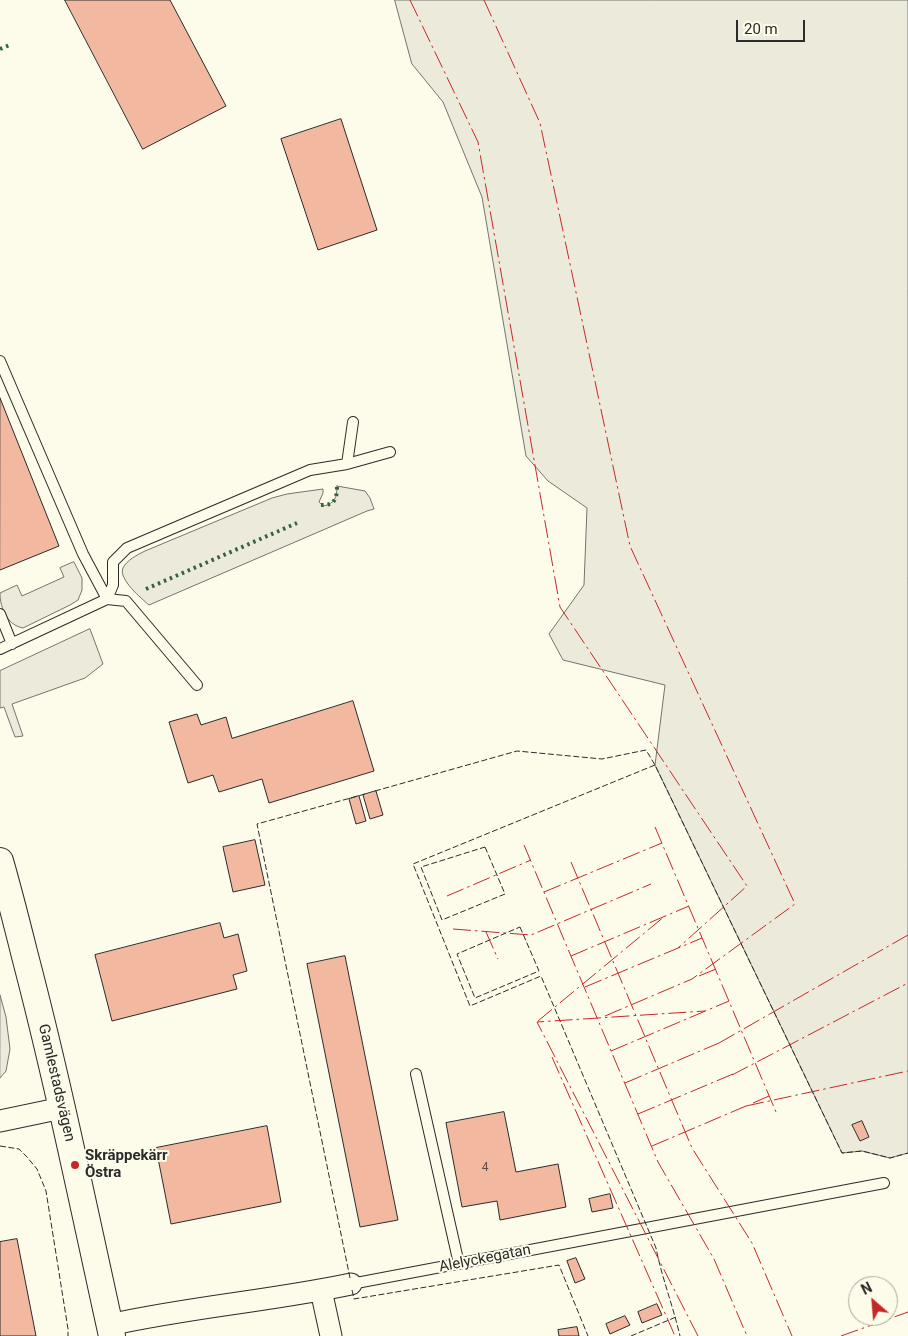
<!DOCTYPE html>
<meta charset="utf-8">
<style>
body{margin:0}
#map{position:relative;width:908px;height:1336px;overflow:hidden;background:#fdfbea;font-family:Roboto,sans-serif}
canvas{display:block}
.north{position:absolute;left:848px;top:1276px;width:50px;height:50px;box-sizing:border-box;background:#fdfbea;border:1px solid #a9a89e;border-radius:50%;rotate:333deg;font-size:14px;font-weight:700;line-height:20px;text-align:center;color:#2b2b2b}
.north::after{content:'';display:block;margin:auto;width:18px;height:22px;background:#c62828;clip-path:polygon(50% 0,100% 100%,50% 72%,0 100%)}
.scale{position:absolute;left:736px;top:20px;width:69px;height:22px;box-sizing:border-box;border:2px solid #2b2b2b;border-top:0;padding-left:6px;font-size:15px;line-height:18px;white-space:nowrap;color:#2b2b2b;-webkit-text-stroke:4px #fdfbea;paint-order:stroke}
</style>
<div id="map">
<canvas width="908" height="1336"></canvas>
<div class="north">N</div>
<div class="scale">20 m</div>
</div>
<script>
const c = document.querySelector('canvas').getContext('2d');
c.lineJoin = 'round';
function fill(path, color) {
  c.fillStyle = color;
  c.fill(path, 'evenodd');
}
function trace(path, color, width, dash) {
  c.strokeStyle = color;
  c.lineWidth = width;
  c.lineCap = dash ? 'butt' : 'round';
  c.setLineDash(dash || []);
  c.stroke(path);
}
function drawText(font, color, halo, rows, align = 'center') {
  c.font = font + ' Roboto,sans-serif';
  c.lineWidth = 4;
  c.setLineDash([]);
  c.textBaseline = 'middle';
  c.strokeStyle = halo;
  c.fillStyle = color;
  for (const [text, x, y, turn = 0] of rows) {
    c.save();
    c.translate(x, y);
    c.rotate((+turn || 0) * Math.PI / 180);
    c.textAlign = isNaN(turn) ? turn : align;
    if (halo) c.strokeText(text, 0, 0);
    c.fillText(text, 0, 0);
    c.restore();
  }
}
const green = new Path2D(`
 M395,0H908V1153L890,1158L862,1151L842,1153L655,765L665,685L563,660L549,634L584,585L587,508L548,481L526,456L482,197L443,102L412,64Z
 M337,486L365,491L370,498L374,509L367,511L149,605C142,599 118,579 123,568C127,560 137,555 145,551L272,498L287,494L323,489V493L319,502L323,506C335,504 337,497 337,486Z
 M74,562L82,578V590L78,600L70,605L23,628C7,625 0,608 0,593L17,585L22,596L64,577L60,568Z
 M90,629L103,664L85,678L12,704L23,736L15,737L4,707L0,708V671Z`);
fill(green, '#ecebdb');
trace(green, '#74746e', 1);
const parking = new Path2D(`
 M0,995L6,1017L10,1049L6,1071L0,1078Z`);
fill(parking, '#eceadb');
trace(parking, '#74746e', 1);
const building = new Path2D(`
 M65,0H170L226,106L143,149Z
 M341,119L377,230L318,250L281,139Z
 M0,398L59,546L0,570Z
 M353,701L374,771L269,803L262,779L219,792L213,775L188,783L169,722L197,714L201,725L226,717L232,738Z
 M376,791L383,815L370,819L363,795Z
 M359,796L366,821L356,824L349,799Z
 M255,840L265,885L233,892L223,847Z
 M220,923L224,938L238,934L247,971L233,975L237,989L112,1021L95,955Z
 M345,956L398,1220L360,1227L307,964Z
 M504,1112L516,1172L558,1164L566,1207L500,1220L497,1201L462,1207L446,1123Z
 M862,1121L869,1137L860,1141L852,1125Z
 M267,1126L281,1202L171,1224L156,1148Z
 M610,1194L613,1208L592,1212L589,1199Z
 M17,1239L36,1336H0V1242Z
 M576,1258L585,1279L575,1283L567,1261Z
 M657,1304L662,1315L642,1323L638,1312Z
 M625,1316L630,1325L610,1334L606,1324Z
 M577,1327L579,1336H559L558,1330Z`);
fill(building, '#f2b8a0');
trace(building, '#2b2b2b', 1);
const service = new Path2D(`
 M0,361L83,554L107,599L126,601L197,685
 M347,464L353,422
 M0,614L12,644
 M0,649L107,599L113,585V562L127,548L310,470L347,464L390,452
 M416,1074L459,1264
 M351,1284L884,1183`);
const minor = new Path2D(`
 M0,1121L62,1108
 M321,1290L331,1336
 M109,1325C189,1307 271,1301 351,1284`);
const tertiary = new Path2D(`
 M0,861C9,892 17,924 25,956C58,1082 84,1209 112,1336`);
trace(service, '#2b2b2b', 12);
trace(minor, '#2b2b2b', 23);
trace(tertiary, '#2b2b2b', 28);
trace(service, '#fdfbea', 10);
trace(minor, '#fdfbea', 21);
trace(tertiary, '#fdfbea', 26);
trace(new Path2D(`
 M0,49L12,44
 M321,505C335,506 337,498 337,486
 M146,589L297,523`), '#34623c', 4, [2.5, 4]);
trace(new Path2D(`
 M655,765L413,864L470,1006L541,976L656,1248C662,1278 673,1306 680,1336
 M375,791L517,751L602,759L646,750L655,765L842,1153L862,1151L890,1158L908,1153
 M485,847L505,894L442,920L421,867Z
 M520,927L539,971L475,998L457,954Z
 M0,1146L19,1149L27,1157L37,1169L46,1191L68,1329V1336
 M350,1278L257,824L365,794
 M352,1290L354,1299L559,1265L588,1336
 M631,1336L676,1317`), '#2b2b2b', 1, [6, 2.5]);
trace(new Path2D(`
 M410,0L478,142L560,607L747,886L678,948
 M484,0L540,123L630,546L795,904L692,979
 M655,827L776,1112
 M524,845L658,1162L714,1259L747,1336
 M571,862L692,1148L752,1243L792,1336
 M544,892L662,843
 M447,896L531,860
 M453,929L531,935L651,884
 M486,932L498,959
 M571,956L689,906
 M699,976L716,969
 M585,987L702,938
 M605,1016L692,979
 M538,1021L665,916
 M719,1043L908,935
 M611,1051L729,1001
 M552,1057L675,1336
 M732,1075L908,983
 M625,1083L719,1043
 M753,1103L769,1096
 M746,1106L908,1071
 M638,1114L733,1074
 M652,1146L746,1106
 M698,1336L537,1022L705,1011
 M841,1336L908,1312`), '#c62828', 1, [18, 4, 2.5, 4]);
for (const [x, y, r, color] of [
 [75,1165,5,"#c62828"]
]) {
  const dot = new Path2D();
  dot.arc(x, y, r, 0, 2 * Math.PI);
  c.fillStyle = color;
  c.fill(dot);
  trace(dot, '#fdfbea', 2);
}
drawText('12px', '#5d4e48', null, [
 ["4",485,1168]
]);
drawText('15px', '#2b2b2b', '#fdfbea', [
 ["Gamlestadsvägen",56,1083,77],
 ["Alelyckegatan",485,1259,-11]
]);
drawText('bold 15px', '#2b2b2b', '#fdfbea', [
 ["Skräppekärr",85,1156],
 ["Östra",85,1173]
], 'left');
</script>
